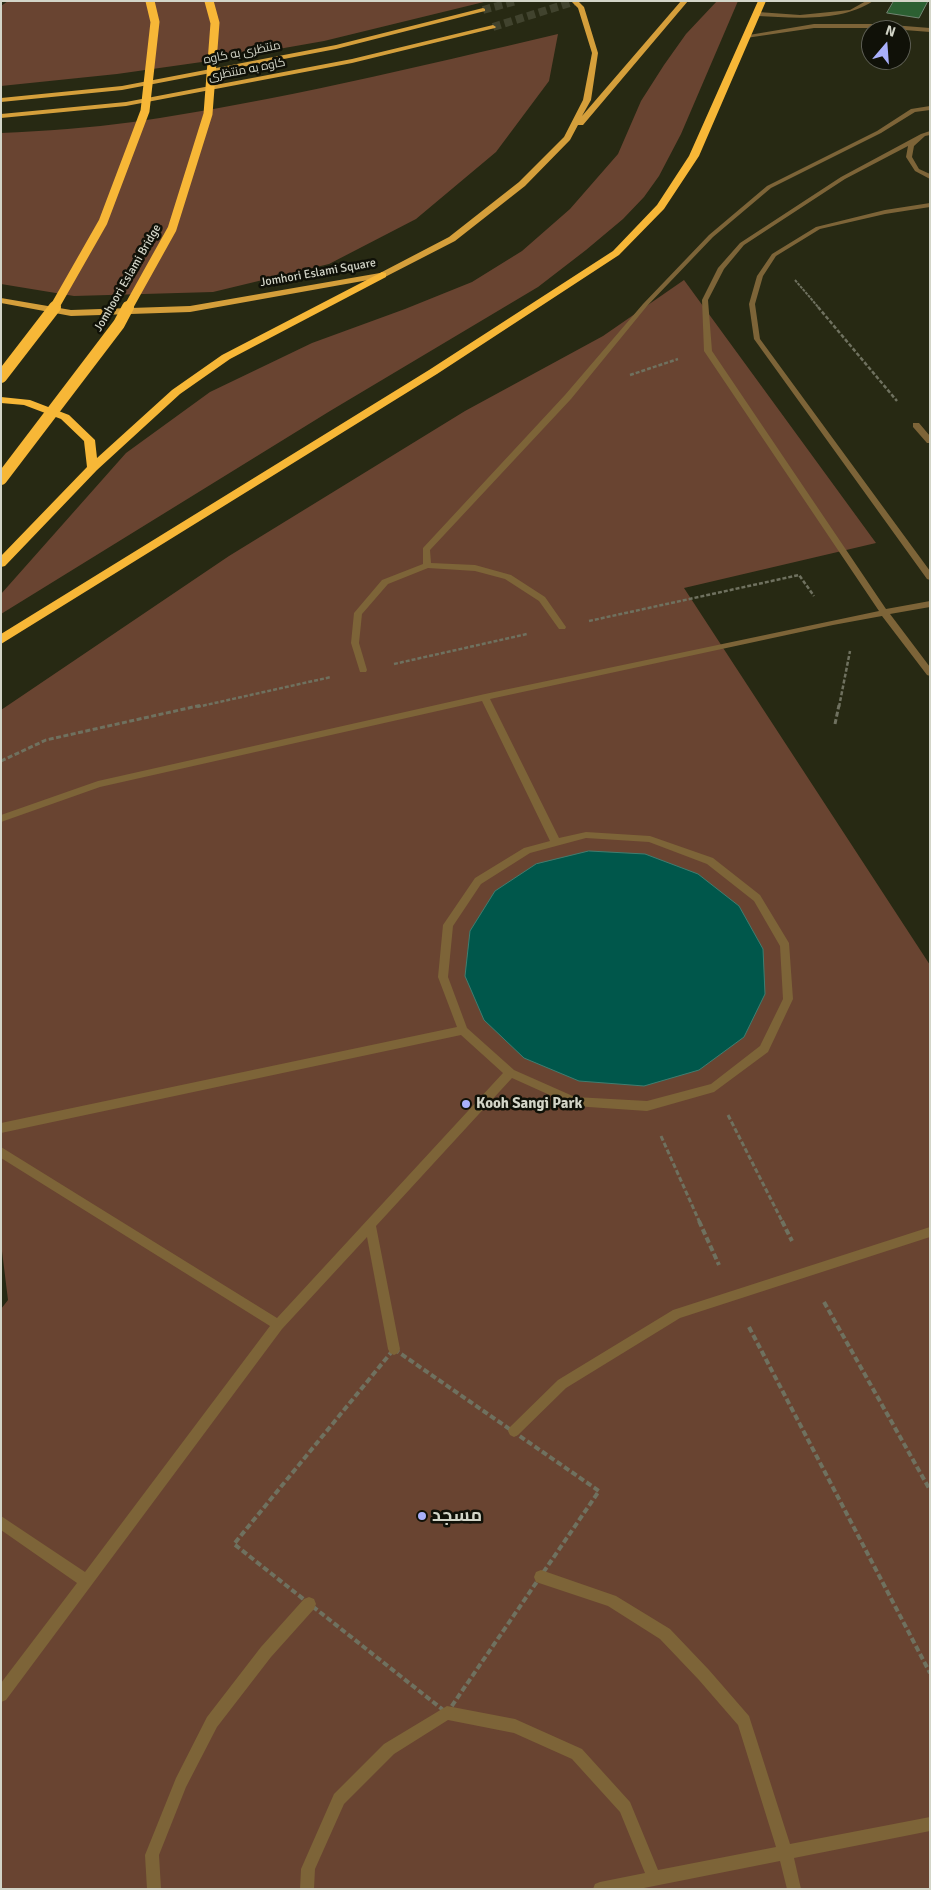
<!DOCTYPE html>
<meta charset="utf-8">
<style>
body{margin:0}
#map{position:relative;width:931px;height:1890px;overflow:hidden;background:#272913;font-family:Signika,sans-serif}
canvas{display:block}
.frame{position:absolute;inset:0;border:2px solid #d3d5c8;pointer-events:none}
.north{position:absolute;left:861px;top:20px;width:50px;height:50px;box-sizing:border-box;background:#101108;border:1px solid #5e5f55;border-radius:50%;rotate:18deg;font-size:14px;font-weight:700;line-height:20px;text-align:center;color:#d3d5c8}
.north::after{content:'';display:block;margin:auto;width:18px;height:22px;background:#a9b0fc;clip-path:polygon(50% 0,100% 100%,50% 72%,0 100%)}
</style>
<div id="map">
<canvas width="931" height="1890"></canvas>
<div class="frame"></div>
<div class="north">N</div>
</div>
<script>
const c = document.querySelector('canvas').getContext('2d');
c.lineJoin = 'round';
function fill(path, color) {
  c.fillStyle = color;
  c.fill(path, 'evenodd');
}
function trace(path, color, width, dash) {
  c.strokeStyle = color;
  c.lineWidth = width;
  c.lineCap = dash ? 'butt' : 'round';
  c.setLineDash(dash || []);
  c.stroke(path);
}
function drawText(font, color, halo, rows, align = 'center') {
  c.font = font + ' Signika,Cairo,sans-serif';
  c.lineWidth = 5;
  c.setLineDash([]);
  c.textBaseline = 'middle';
  c.strokeStyle = halo;
  c.fillStyle = color;
  for (const [text, x, y, turn = 0] of rows) {
    c.save();
    c.translate(x, y);
    c.rotate((+turn || 0) * Math.PI / 180);
    c.textAlign = isNaN(turn) ? turn : align;
    if (halo) c.strokeText(text, 0, 0);
    c.fillText(text, 0, 0);
    c.restore();
  }
}
fill(new Path2D(`
 M8,1H488L324,41L216,60L117,74L1,86V6Z
 M717,1H738L681,134L659,176L644,197L623,219L586,250L538,287L330,411L1,614V594L126,453L210,392L312,343L405,309L472,282L522,251L570,209L618,154L641,101L664,65L686,34Z
 M558,34L549,81L496,152L416,219L329,264L213,292L74,296L1,284V133C45,131 90,128 133,122C277,101 417,67 558,34Z
 M684,280L876,543L684,588L930,965V1889H1V1309L8,1300L1,1243V710L229,556L465,411L603,336Z`), '#694431');
const water = new Path2D(`
 M589,851L645,854L698,874L739,906L763,949L765,994L744,1037L699,1070L644,1086L579,1081L524,1058L484,1020L465,976L470,931L495,891L536,864Z`);
fill(water, '#00574b');
trace(water, '#3f7d70', 1);
const building = new Path2D(`
 M894,1H928L919,18L887,13Z`);
fill(building, '#2c6032');
trace(building, '#718572', 1);
trace(new Path2D(`
 M483,10L516,1
 M493,27L576,1`), '#41432e', 8, [8, 4]);
trace(new Path2D(`
 M795,280L819,308`), '#6f715f', 2, [3, 1]);
trace(new Path2D(`
 M818,307L897,401
 M630,375L678,359
 M589,621L799,575L814,596
 M394,664L527,634
 M197,707L331,677
 M839,707L850,651`), '#6f715f', 2.5, [4, 2]);
trace(new Path2D(`
 M835,724L839,705
 M1,761L46,740L202,705
 M728,1115L783,1223
 M661,1136L700,1223`), '#6f715f', 3, [5, 2.5]);
trace(new Path2D(`
 M699,1221L719,1265
 M782,1221L792,1241
 M824,1302L930,1490
 M749,1327L930,1673
 M394,1349L599,1491L447,1713L234,1544Z`), '#6f715f', 4, [6, 3]);
fill(new Path2D(`
 M866,1H873C842,22 794,18 758,16L755,14L758,12L800,15L850,10Z
 M814,24H879L930,28V32L879,28H814L746,38L743,36Z`), '#7d6438');
fill(new Path2D(`
 M930,106V110L915,112L881,133L771,188L713,237L647,306L571,399L430,550L431,563L475,565L511,575L545,597L566,627L565,629H559L539,601L505,579L475,571L428,568L388,584L362,614L359,643L367,670L366,672H360L351,643L354,613L382,580L423,564V548L565,395L643,304L709,235L767,186L877,131L911,109Z
 M930,131V135L925,136L914,146L912,157L919,169L930,174V179L915,171L906,157L908,146L845,179L744,245L724,269L708,300L712,351L886,609L930,601V607L890,614L930,667V676L927,675L882,616L833,625L490,699L559,838L586,832L650,836L713,858L760,895L789,943L793,999L768,1052L714,1092L647,1111L574,1106L512,1078L376,1226L400,1349L398,1353L394,1355L390,1353L388,1349L367,1237L282,1329L6,1700L1,1702V1683L77,1583L1,1530V1516L85,1572L270,1326L1,1158V1147L277,1318L503,1073L461,1035L1,1133V1123L457,1027L438,977L443,925L475,878L524,848L550,841L482,701L100,787L1,822V815L98,781L485,694L879,611L704,351L702,300L718,268L740,243L841,177L921,134ZM586,838L649,842L707,864L754,901L780,946L783,999L760,1046L711,1084L647,1101L575,1097L514,1070L467,1028L448,977L453,926L481,884L530,853Z
 M930,203V207L885,214L820,229L776,256L763,276L755,304L760,339L930,571V580L927,579L754,339L749,304L757,276L772,254L816,227L885,210Z
 M913,423H919L930,436V443H927L913,427Z
 M930,1227V1237L680,1318L566,1388L518,1435L514,1437L510,1435L508,1431L510,1427L558,1380L673,1310Z
 M541,1570L616,1596L670,1629L709,1670L749,1716L790,1844L930,1817V1831L794,1858L801,1889H787L780,1861L639,1889H593L595,1884L600,1882L645,1873L620,1812L572,1759L514,1733L448,1720L394,1754L344,1804L315,1869L314,1889H300L301,1869L334,1794L384,1744L447,1706L515,1719L582,1749L630,1802L658,1870L776,1847L738,1725L699,1680L660,1639L608,1606L536,1582L534,1577L536,1572Z
 M309,1597L314,1599L316,1604L314,1609L271,1657L217,1727L186,1787L159,1855L161,1889H147L145,1855L176,1778L207,1717L261,1647L304,1599Z`), '#7d6438');
fill(new Path2D(`
 M571,1H578L584,7L598,53L591,100L582,116L681,1H688L583,125H578L570,140L525,186L455,241L385,277L190,312L71,316L1,303V298L71,310L190,306L380,273L449,237L519,182L564,137L583,100L592,53L578,8Z
 M483,8L485,9V11L336,49L122,90L1,102V98L122,86L336,45Z
 M493,25L496,27L495,28L352,63L126,106L1,118V114L126,102L352,59Z`), '#d59f3b');
fill(new Path2D(`
 M758,1H766L699,156L664,209L619,255L437,374L1,644V634L429,370L613,251L657,205L689,156Z
 M382,272L386,273V277L230,359L180,394L97,470L5,566L1,567V556L87,467L84,441L61,419L24,405L1,403V397L30,400L69,415L95,440L97,458L172,390L222,355Z`), '#f7b737');
trace(new Path2D(`
 M54,308L103,222L145,111L155,22L150,1
 M128,308L172,229L208,114L215,23L209,1`), '#f7b737', 9);
trace(new Path2D(`
 M1,377L55,307
 M1,479L119,324L128,307`), '#f7b737', 12);
for (const [x, y, r, color] of [
 [466,1104,5,"#a9b0fc"],
 [422,1516,5,"#a9b0fc"]
]) {
  const dot = new Path2D();
  dot.arc(x, y, r, 0, 2 * Math.PI);
  c.fillStyle = color;
  c.fill(dot);
  trace(dot, '#101108', 2);
}
drawText('12px', '#d3d5c8', '#101108', [
 ["منتظری به کاوه",242,53,-11],
 ["کاوه به منتظری",247,70,-11],
 ["Jomhori Eslami Square",318,273,-10],
 ["Jomhoori Eslami Bridge",128,278,-60]
]);
drawText('bold 15px', '#d3d5c8', '#101108', [
 ["Kooh Sangi Park",476,1104]
], 'left');
drawText('bold 18px', '#d3d5c8', '#101108', [
 ["مسجد",432,1516]
], 'left');
</script>
